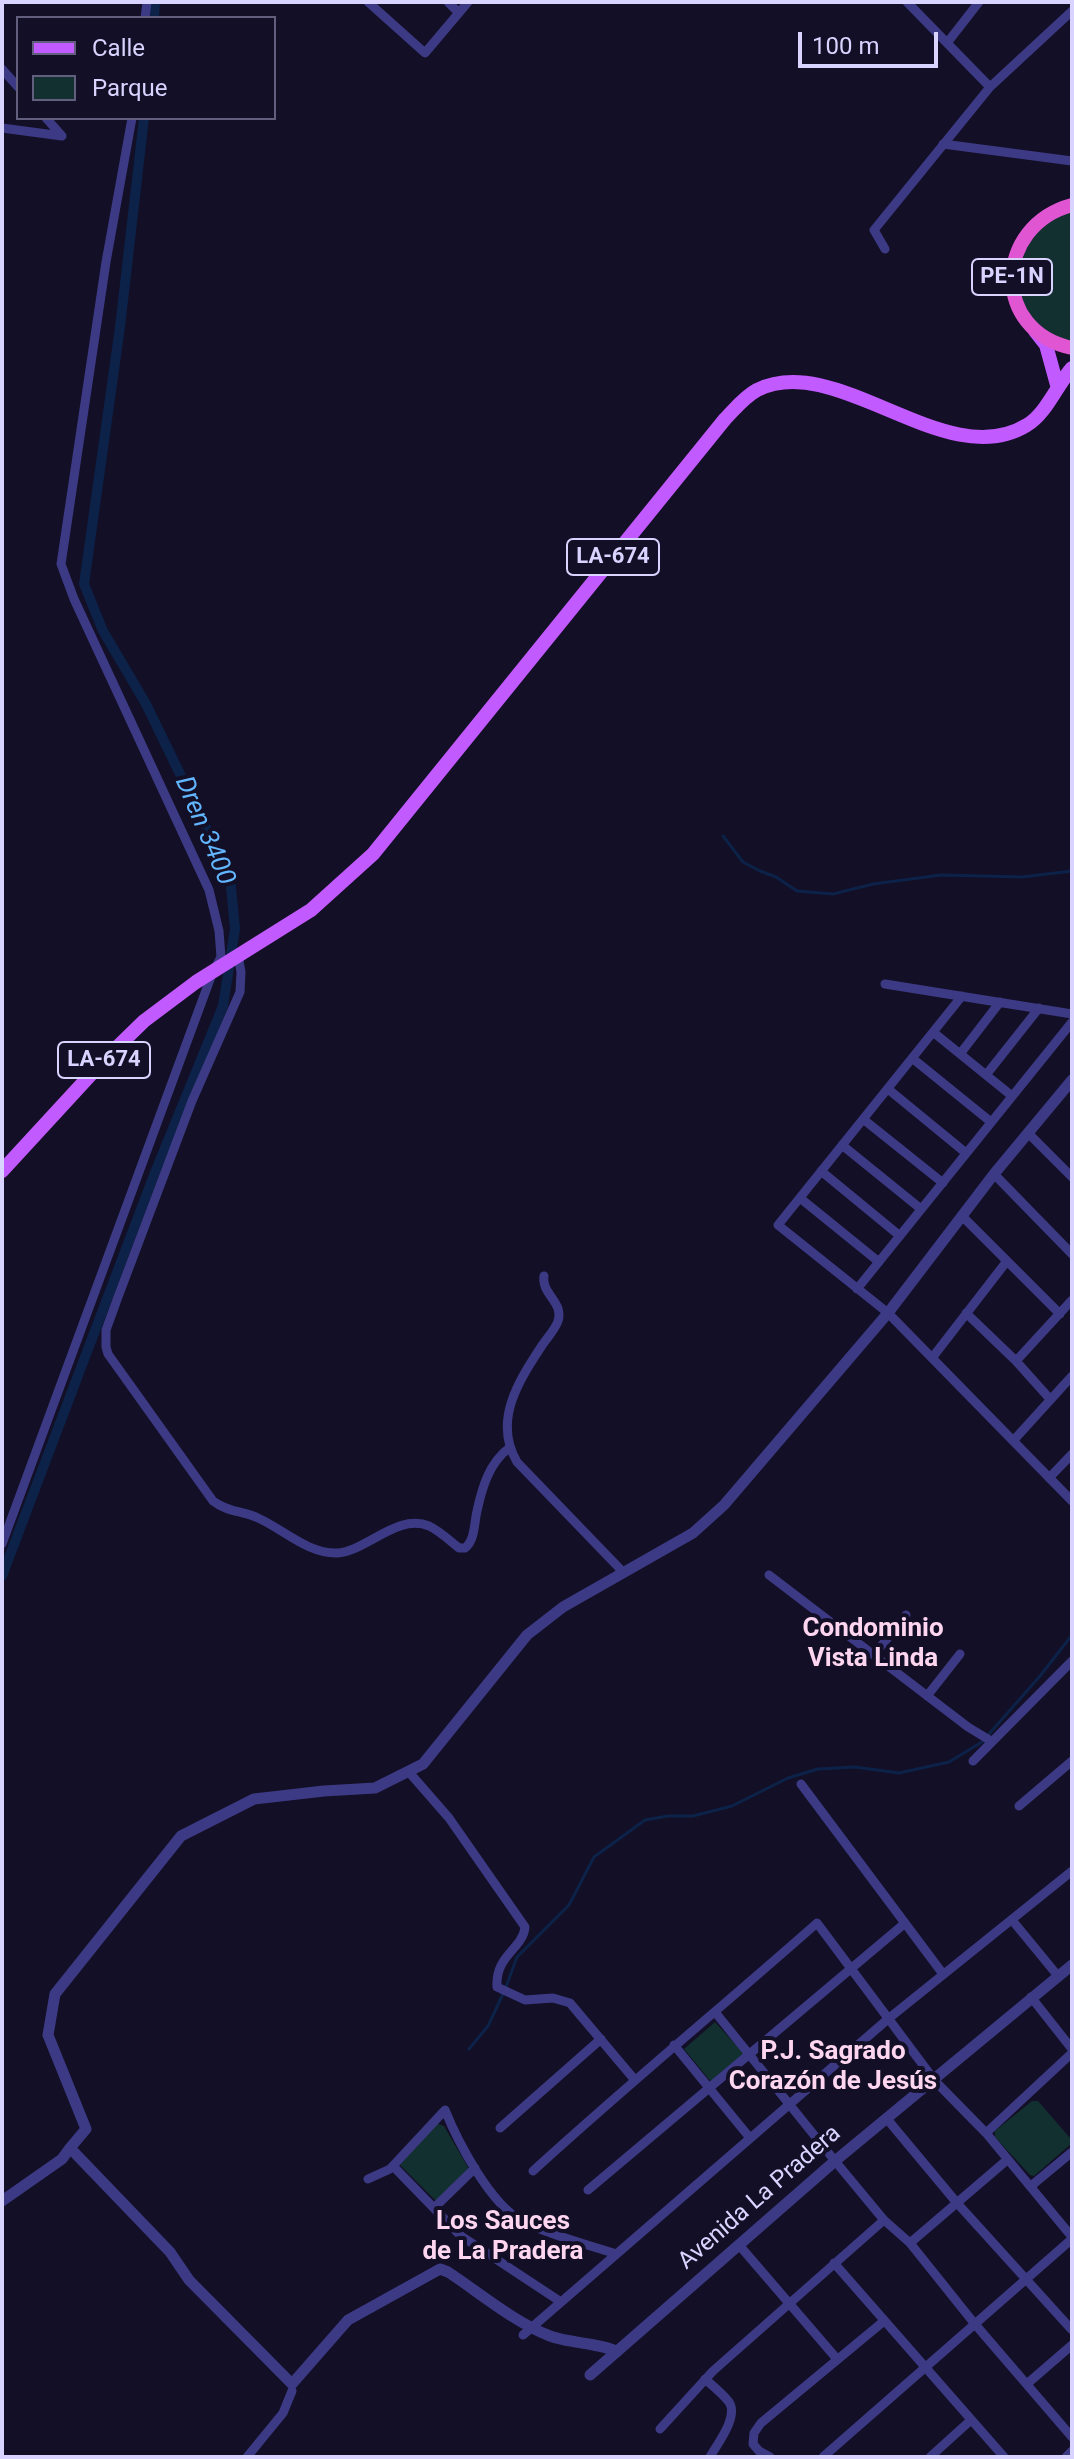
<!DOCTYPE html>
<meta charset="utf-8">
<style>
body{margin:0}
#map{position:relative;width:1074px;height:2459px;overflow:hidden;background:#130f26;font-family:Roboto,sans-serif}
canvas{display:block}
.frame{position:absolute;inset:0;border:4px solid #d9d4ff;pointer-events:none}
.legend{position:absolute;left:16px;top:16px;width:260px;height:104px;box-sizing:border-box;background:#130f26;border:2px solid #625e7d;margin:0;padding:10px 14px;list-style:none;font-size:24px;color:#d9d4ff}
.legend li{display:flex;align-items:center;gap:16px;height:40px}
.legend b{width:40px;border:2px solid #625e7d}
.scale{position:absolute;left:798px;top:32px;width:140px;height:36px;box-sizing:border-box;border:4px solid #d9d4ff;border-top:0;padding-left:10px;font-size:24px;line-height:28px;white-space:nowrap;color:#d9d4ff;-webkit-text-stroke:6px #130f26;paint-order:stroke}
</style>
<div id="map">
<canvas width="1074" height="2459"></canvas>
<div class="frame"></div>
<ul class="legend">
<li><b style="height:10px;background:#c25bff"></b>Calle</li>
<li><b style="height:22px;background:#12302f"></b>Parque</li>
</ul>
<div class="scale">100 m</div>
</div>
<script>
const c = document.querySelector('canvas').getContext('2d');
c.lineJoin = 'round';
function fill(path, color) {
  c.fillStyle = color;
  c.fill(path, 'evenodd');
}
function trace(path, color, width, dash) {
  c.strokeStyle = color;
  c.lineWidth = width;
  c.lineCap = dash ? 'butt' : 'round';
  c.setLineDash(dash || []);
  c.stroke(path);
}
function drawText(font, color, halo, rows, align = 'center') {
  c.font = font + ' Roboto,sans-serif';
  c.lineWidth = 8;
  c.setLineDash([]);
  c.textBaseline = 'middle';
  c.strokeStyle = halo;
  c.fillStyle = color;
  for (const [text, x, y, turn = 0] of rows) {
    c.save();
    c.translate(x, y);
    c.rotate((+turn || 0) * Math.PI / 180);
    c.textAlign = isNaN(turn) ? turn : align;
    if (halo) c.strokeText(text, 0, 0);
    c.fillText(text, 0, 0);
    c.restore();
  }
}
fill(new Path2D(`
 M1072,210V344L1055,339L1025,312L1016,273L1030,235L1062,212Z
 M715,2022L745,2055L712,2083L684,2049Z
 M1032,2101H1038L1071,2139V2144L1034,2176L1030,2175L995,2137V2131Z
 M436,2123L444,2126L469,2169L436,2201L400,2165Z`), '#12302f');
trace(new Path2D(`
 M723,836L743,862L760,871L776,877L797,891L833,894L873,884L941,875L1022,877L1072,871
 M506,1987L517,1957L569,1905L594,1857L645,1820L668,1816H693L732,1806L788,1778L818,1769L855,1767L899,1773L949,1762L982,1742L1040,1676L1072,1635
 M469,2049L488,2026L503,1994`), '#0c2248', 3);
trace(new Path2D(`
 M154,18L155,2
 M2,1576L154,1175L223,1006L235,929L230,877L146,704L103,631L84,584L120,327L144,118`), '#0c2248', 10);
trace(new Path2D(`
 M368,2L425,53L468,2
 M448,2L459,13
 M907,2L990,87
 M145,18L147,2
 M947,43L979,2
 M2,69L18,87
 M46,118L62,136
 M2,128L62,136
 M943,144L1072,161
 M885,249L874,230L990,87L1072,11
 M238,955L241,972L240,992L192,1101L118,1297L106,1330V1347L108,1354L213,1501C227,1512 243,1511 258,1518C283,1529 308,1554 337,1553C367,1551 397,1513 429,1526C440,1531 450,1541 459,1548H465C475,1540 474,1524 477,1511C482,1488 489,1463 509,1448
 M885,984L1072,1014
 M962,996L778,1225L888,1313L1072,1501
 M933,1032L1012,1096
 M960,1054L1000,1002
 M912,1058L991,1122
 M986,1075L1039,1008
 M888,1089L966,1153
 M863,1119L943,1183
 M1028,1133L1072,1177
 M842,1145L921,1209
 M821,1171L900,1236
 M994,1174L1072,1254
 M800,1198L879,1262
 M962,1216L1060,1314
 M544,1276C541,1294 564,1302 558,1321C555,1330 546,1339 541,1347C518,1382 493,1421 517,1462L624,1573
 M857,1289L1072,1022
 M966,1313L1016,1361L1050,1399
 M932,1358L1007,1261
 M1016,1361L1072,1300
 M1013,1441L1072,1376
 M1049,1478L1072,1454
 M2,1544L212,974L221,957L219,931L209,890L74,599L61,564L106,262L132,118
 M769,1575L968,1727L991,1741
 M874,1655L906,1615
 M927,1696L960,1654
 M973,1761L1072,1661
 M408,1771L449,1818L525,1927C523,1949 495,1955 497,1987L525,2000L553,1998L570,2003L634,2079
 M801,1784L943,1974
 M1019,1806L1072,1761
 M1012,1920L1058,1976
 M1031,1997L1072,2049
 M715,2012L835,2161L884,2220L910,2243L974,2323L1072,2437
 M674,2045L750,2138
 M887,2119L957,2203L1072,2330
 M500,2128L601,2039
 M986,2133L1072,2053
 M393,2166L461,2236L561,2302
 M533,2171C626,2086 723,2006 817,1923L935,2081L986,2133L1072,2237
 M368,2179L390,2169L445,2110C458,2142 490,2204 522,2221C546,2234 589,2245 616,2254
 M1031,2186L1072,2152
 M588,2190L904,1924
 M434,2208L475,2168
 M910,2243L1007,2160
 M739,2245L837,2359
 M834,2263L1004,2457
 M523,2335L888,2019L1072,1871
 M705,2379C713,2386 723,2394 729,2402C739,2417 717,2444 710,2457
 M1028,2383L1072,2345
 M660,2429L713,2371L884,2220
 M247,2457L283,2413L292,2391
 M770,2457L759,2451L753,2444L754,2433L761,2423L884,2321
 M823,2457L1072,2239
 M930,2457L971,2420
 M1066,2457L1072,2451`), '#3d3a85', 9);
trace(new Path2D(`
 M70,2148L86,2129L48,2035L55,1994L181,1836L254,1799L324,1791L375,1788L423,1764L527,1635L563,1607L693,1533L724,1505L888,1313L994,1174L1072,1080
 M2,2201L62,2159L70,2148L170,2252L189,2280L292,2384L348,2320L440,2269L448,2272C480,2293 514,2322 550,2336C568,2343 605,2344 617,2352
 M590,2375L835,2161L1072,1965`), '#3d3a85', 11);
trace(new Path2D(`
 M1035,331L1046,345L1057,385
 M2,1171L106,1058L144,1021L196,982L311,910L373,854L725,419C735,409 744,397 757,390C837,350 946,475 1027,425C1046,414 1057,385 1072,368`), '#c25bff', 14);
trace(new Path2D(`
 M1072,205C994,226 991,331 1072,348`), '#e055d1', 14);
for (const [x, y, w] of [
 [1012,277,80],
 [613,557,92],
 [104,1060,92]
]) {
  const box = new Path2D();
  box.roundRect(x - w / 2, y - 18, w, 36, 6);
  c.fillStyle = '#130f26';
  c.fill(box);
  trace(box, '#d9d4ff', 2);
}
drawText('bold 22px', '#d9d4ff', null, [
 ["PE-1N",1012,277],
 ["LA-674",613,557],
 ["LA-674",104,1060]
]);
drawText('24px', '#d9d4ff', '#130f26', [
 ["Avenida La Pradera",760,2198,-41]
]);
drawText('italic 26px', '#62b6ff', '#130f26', [
 ["Dren 3400",204,831,67]
]);
drawText('bold 26px', '#ffd6f0', '#130f26', [
 ["Condominio",873,1629],
 ["Vista Linda",873,1659],
 ["P.J. Sagrado",833,2052],
 ["Corazón de Jesús",833,2082],
 ["Los Sauces",503,2222],
 ["de La Pradera",503,2252]
]);
</script>
